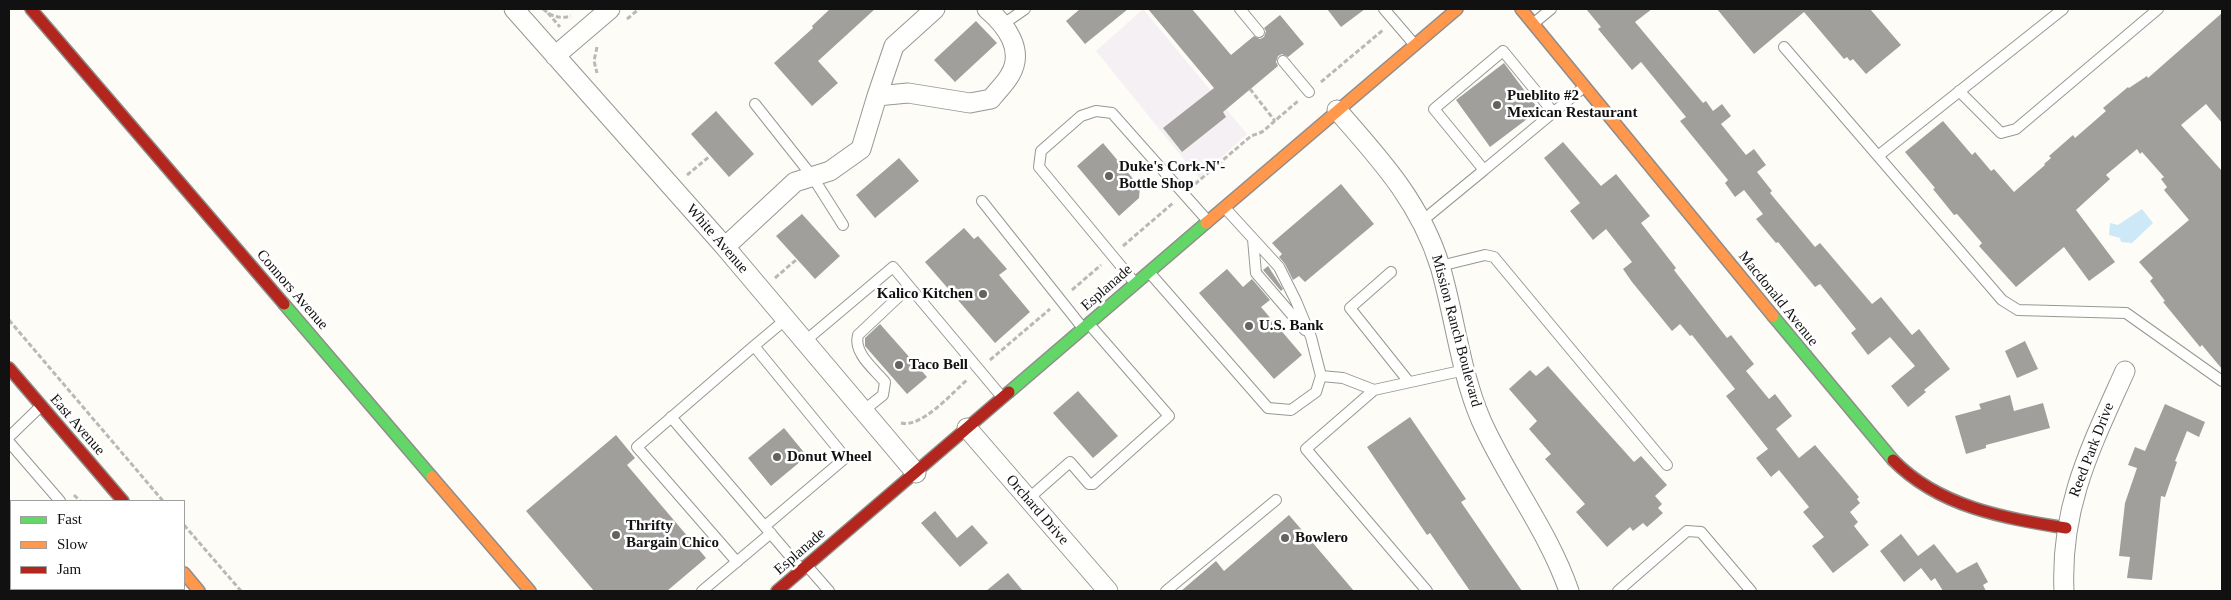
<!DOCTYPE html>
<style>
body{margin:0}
#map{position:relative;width:2231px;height:600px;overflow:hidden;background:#fdfcf7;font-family:Georgia,serif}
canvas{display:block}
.frame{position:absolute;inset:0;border:10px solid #111;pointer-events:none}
.legend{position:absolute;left:10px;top:500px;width:175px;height:90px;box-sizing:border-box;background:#fff;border:1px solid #a0a0a0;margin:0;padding:6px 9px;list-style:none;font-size:15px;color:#111}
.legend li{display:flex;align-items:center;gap:10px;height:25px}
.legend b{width:25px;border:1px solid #a0a0a0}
</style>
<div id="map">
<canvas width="2231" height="600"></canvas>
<div class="frame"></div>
<ul class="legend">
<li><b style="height:6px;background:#63d668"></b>Fast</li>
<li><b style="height:6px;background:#ff974d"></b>Slow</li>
<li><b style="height:6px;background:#b3261e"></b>Jam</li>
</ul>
</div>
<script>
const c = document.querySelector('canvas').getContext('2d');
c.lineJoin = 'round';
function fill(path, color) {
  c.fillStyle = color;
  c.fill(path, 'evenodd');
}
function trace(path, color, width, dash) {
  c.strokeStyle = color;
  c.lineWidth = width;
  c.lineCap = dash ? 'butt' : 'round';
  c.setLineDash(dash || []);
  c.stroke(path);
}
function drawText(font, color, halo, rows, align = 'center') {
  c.font = font + ' Georgia,serif';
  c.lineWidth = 5;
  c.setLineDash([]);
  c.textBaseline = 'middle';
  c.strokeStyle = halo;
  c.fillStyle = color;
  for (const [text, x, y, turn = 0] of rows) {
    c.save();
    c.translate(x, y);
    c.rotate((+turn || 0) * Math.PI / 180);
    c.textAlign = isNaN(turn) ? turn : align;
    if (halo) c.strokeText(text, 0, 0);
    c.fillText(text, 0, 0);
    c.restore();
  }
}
fill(new Path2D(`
 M1143,9L1247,134L1199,178L1096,51Z`), '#f5f0f3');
fill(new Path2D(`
 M2142,209L2153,223L2132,243L2121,242L2120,238L2109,235L2110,223L2118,225Z`), '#cde8f7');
fill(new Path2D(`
 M830,9H875L818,61L838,83L812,106L774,63L813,28L812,26Z
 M1080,9H1128L1085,44L1066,21Z
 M1148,9H1192L1231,55L1254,36L1260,39L1264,37L1266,31L1264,28L1280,15L1304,44L1288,57L1282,54L1278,56L1276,62L1278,66L1223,112L1226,117L1182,152L1163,128L1214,88Z
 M1327,9H1365L1341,27Z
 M1586,9H1652L1635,22L1703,103L1706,101L1713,111L1722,104L1731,116L1721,124L1746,155L1754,149L1766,165L1757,172L1772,191L1770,193L1815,247L1820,243L1872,304L1881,297L1912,335L1919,329L1950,369L1924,390L1926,392L1908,407L1891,386L1915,366L1890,337L1868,355L1851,333L1856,329L1820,284L1815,287L1778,242L1776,243L1756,219L1763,214L1744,190L1735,197L1725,183L1728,180L1680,121L1686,117L1641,62L1632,70L1598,29L1601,27Z
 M1717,9H1870L1901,45L1866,74L1853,59L1850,61L1847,57L1844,59L1804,12L1754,54Z
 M2222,13V123L2206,104L2181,125L2222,171V369L2202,345L2200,347L2163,302L2165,301L2150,281L2153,278L2139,262L2189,220L2164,190L2167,187L2161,179L2164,177L2142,152L2140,154L2137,149L2106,175L2110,179L2076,210L2115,262L2089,281L2064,247L2016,287L1979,246L1982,243L1957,214L1954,215L1933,189L1935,188L1905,152L1943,121L1972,155L1975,152L1991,171L1994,169L2014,192L2045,165L2044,164L2051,158L2049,156L2073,135L2075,138L2106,111L2103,108L2128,87L2129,88L2147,76L2148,78Z
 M976,21L997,43L955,82L934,60Z
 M1504,63L1539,110L1490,147L1456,100Z
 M716,111L754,154L729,177L691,134Z
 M1563,142L1601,186L1616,174L1650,216L1641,223L1676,268L1674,270L1727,338L1731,335L1754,364L1746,371L1769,399L1775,394L1792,416L1776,429L1799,458L1815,445L1859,497L1857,499L1860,503L1850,512L1858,522L1854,526L1869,545L1833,573L1812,546L1824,537L1803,512L1809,507L1779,470L1771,477L1756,458L1768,449L1726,396L1735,389L1692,335L1690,336L1680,324L1672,331L1632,282L1623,269L1632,262L1606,229L1593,240L1570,211L1580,203L1544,158Z
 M1103,143L1140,187L1139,198L1119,216L1077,166Z
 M899,158L919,181L875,218L856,195Z
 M1341,184L1374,224L1305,282L1299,276L1293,280L1285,264L1279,257L1282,254L1272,243Z
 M802,214L840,256L815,279L776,236Z
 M964,228L974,239L978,236L1007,269L999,275L1030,312L995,343L925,262Z
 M1268,266L1283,289L1281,291L1263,270Z
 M1227,269L1243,287L1252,279L1270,300L1261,307L1302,355L1274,379L1199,293Z
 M880,324L927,377L907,394L865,346V338Z
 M2025,341L2038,369L2017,378L2005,351Z
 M1548,366L1634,462L1641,456L1667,485L1655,496L1662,504L1658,508L1663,513L1647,527L1643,523L1633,531L1630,527L1607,547L1576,512L1585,504L1545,459L1551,454L1529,429L1537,421L1509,389L1530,370L1536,376Z
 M1078,391L1118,436L1093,458L1053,413Z
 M2010,395L2014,411L2043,403L2050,428L1986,445V448L1966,454L1955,416L1981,409L1979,404Z
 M2165,404L2205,422L2199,437L2187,431L2175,461L2177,462L2165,497L2161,496L2152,580L2127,578L2130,557L2119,556L2125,503L2137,468L2128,465L2135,447L2145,451Z
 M1410,417L1466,499L1461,502L1522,591H1470L1430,533L1427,535L1367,447Z
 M784,428L807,456L771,486L748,458Z
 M616,435L635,458L627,465L706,558L667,591H594L526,511Z
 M935,511L957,538L972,525L988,543L960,567L921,523Z
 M1289,515L1354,591H1181L1216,561L1224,571Z
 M1901,534L1918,556L1934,544L1957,573L1977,562L1988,582L1983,585L1986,591H1943L1935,578L1931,581L1921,568L1904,582L1880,551Z
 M1008,573L1023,591H986Z`), '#a19f9c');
const lane = new Path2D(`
 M1240,9L1259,32
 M1384,9L1414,44
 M2063,9L1878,156L2002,300L2018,310L2126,313L2222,381
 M1534,23L1551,9
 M1002,25L1025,9
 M1784,47L1878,156
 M1283,61L1309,92
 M1959,91L2001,133L2016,129L2158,9
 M755,104L812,176L843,225
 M1553,112L1503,51L1434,109L1484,170L1584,87
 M982,201L1082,327
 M1422,221L1484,170
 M1253,239L1256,273L1305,330
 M1440,266L1485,255L1494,257L1667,465
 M1149,272L1268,408L1291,410L1316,392L1321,376L1311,337L1296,301L1279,267L1225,208
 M1391,272L1350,308L1409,382
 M1135,283L1039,167L1041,151L1081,116L1096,111L1112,113L1207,220
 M804,342L893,267L1002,397
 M1321,376L1343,378L1374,390L1465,370
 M1374,390L1306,449L1427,591
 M863,411L883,395L885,382C874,369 853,353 858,335L909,287
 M671,417L802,570
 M9,437L40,407
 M9,442L60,501
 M1028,499L1070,462L1089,484H1093L1169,416L1089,324
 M765,526L844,459V456L754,346L785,320
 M737,562L637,447L754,346
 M808,567L829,591
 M117,591L121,589
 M702,591L771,533
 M1166,591L1276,500
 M1618,591L1687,531L1701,532L1751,591`);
const street = new Path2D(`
 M514,9L725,247L916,473
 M935,9L894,46L877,96L908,93L970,103L991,99C997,91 1005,84 1010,75C1025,50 1006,25 987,9
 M555,56L610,9
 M1337,110C1380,159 1420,202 1440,266C1455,317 1460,371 1481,420C1507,479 1548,530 1569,591
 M725,247L795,182L830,171L861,149L877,96
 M967,428L1108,591
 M2064,591C2060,506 2091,447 2125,371`);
const fast = new Path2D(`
 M284,304L432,477
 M1773,316L1893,460
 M1009,392L1206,223`);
const slow = new Path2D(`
 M1521,9L1773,316
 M1206,223L1457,9
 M432,477L530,591
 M184,573L199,591`);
const jam = new Path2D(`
 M31,9L284,304
 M9,368L123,501
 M1893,460C1939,507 2004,518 2066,528
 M777,591L1009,392`);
trace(lane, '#979795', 12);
trace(street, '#979795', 21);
trace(fast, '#8e8d8b', 14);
trace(slow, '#8e8d8b', 14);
trace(jam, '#8e8d8b', 14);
trace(new Path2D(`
 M543,9C552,17 560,19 571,16
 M548,13L560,27
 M627,19L639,9
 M597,47L594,61L597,73
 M1321,82L1383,30
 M1250,89L1275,121
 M687,175L710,156
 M1195,184L1251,136L1262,132L1298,101
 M1123,246L1173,203
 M775,278L797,259
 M1072,290L1101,265
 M9,320L163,501
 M990,360L1050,309
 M901,423C922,428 952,393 968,379
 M74,495L80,501
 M184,525L241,591
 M155,589L157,591`), '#b9b9b8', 3, [5, 2.5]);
trace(lane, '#fffffe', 10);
trace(street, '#fffffe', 19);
trace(fast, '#63d668', 11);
trace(slow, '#ff974d', 11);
trace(jam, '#b3261e', 11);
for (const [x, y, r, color] of [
 [1497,105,5,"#646362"],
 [1109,176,5,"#646362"],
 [983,294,5,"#646362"],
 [1249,326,5,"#646362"],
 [899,365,5,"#646362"],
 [777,457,5,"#646362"],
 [616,535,5,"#646362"],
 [1285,538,5,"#646362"]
]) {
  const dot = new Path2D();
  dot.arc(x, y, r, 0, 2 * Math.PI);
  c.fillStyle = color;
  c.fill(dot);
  trace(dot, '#fff', 2);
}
drawText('bold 15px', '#111', '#fff', [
 ["Pueblito #2",1507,96],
 ["Mexican Restaurant",1507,113],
 ["Duke's Cork-N'-",1119,167],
 ["Bottle Shop",1119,184],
 ["Kalico Kitchen",973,294,"right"],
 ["U.S. Bank",1259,326],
 ["Taco Bell",909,365],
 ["Donut Wheel",787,457],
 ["Thrifty",626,526],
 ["Bargain Chico",626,543],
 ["Bowlero",1295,538]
], 'left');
drawText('15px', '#111', '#fff', [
 ["White Avenue",717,239,49],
 ["Esplanade",1107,288,-41],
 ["Connors Avenue",292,290,49],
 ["Macdonald Avenue",1778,299,51],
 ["Mission Ranch Boulevard",1456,331,75],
 ["East Avenue",77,425,49],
 ["Reed Park Drive",2092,450,-69],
 ["Orchard Drive",1037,510,49],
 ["Esplanade",800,552,-41]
]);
</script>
